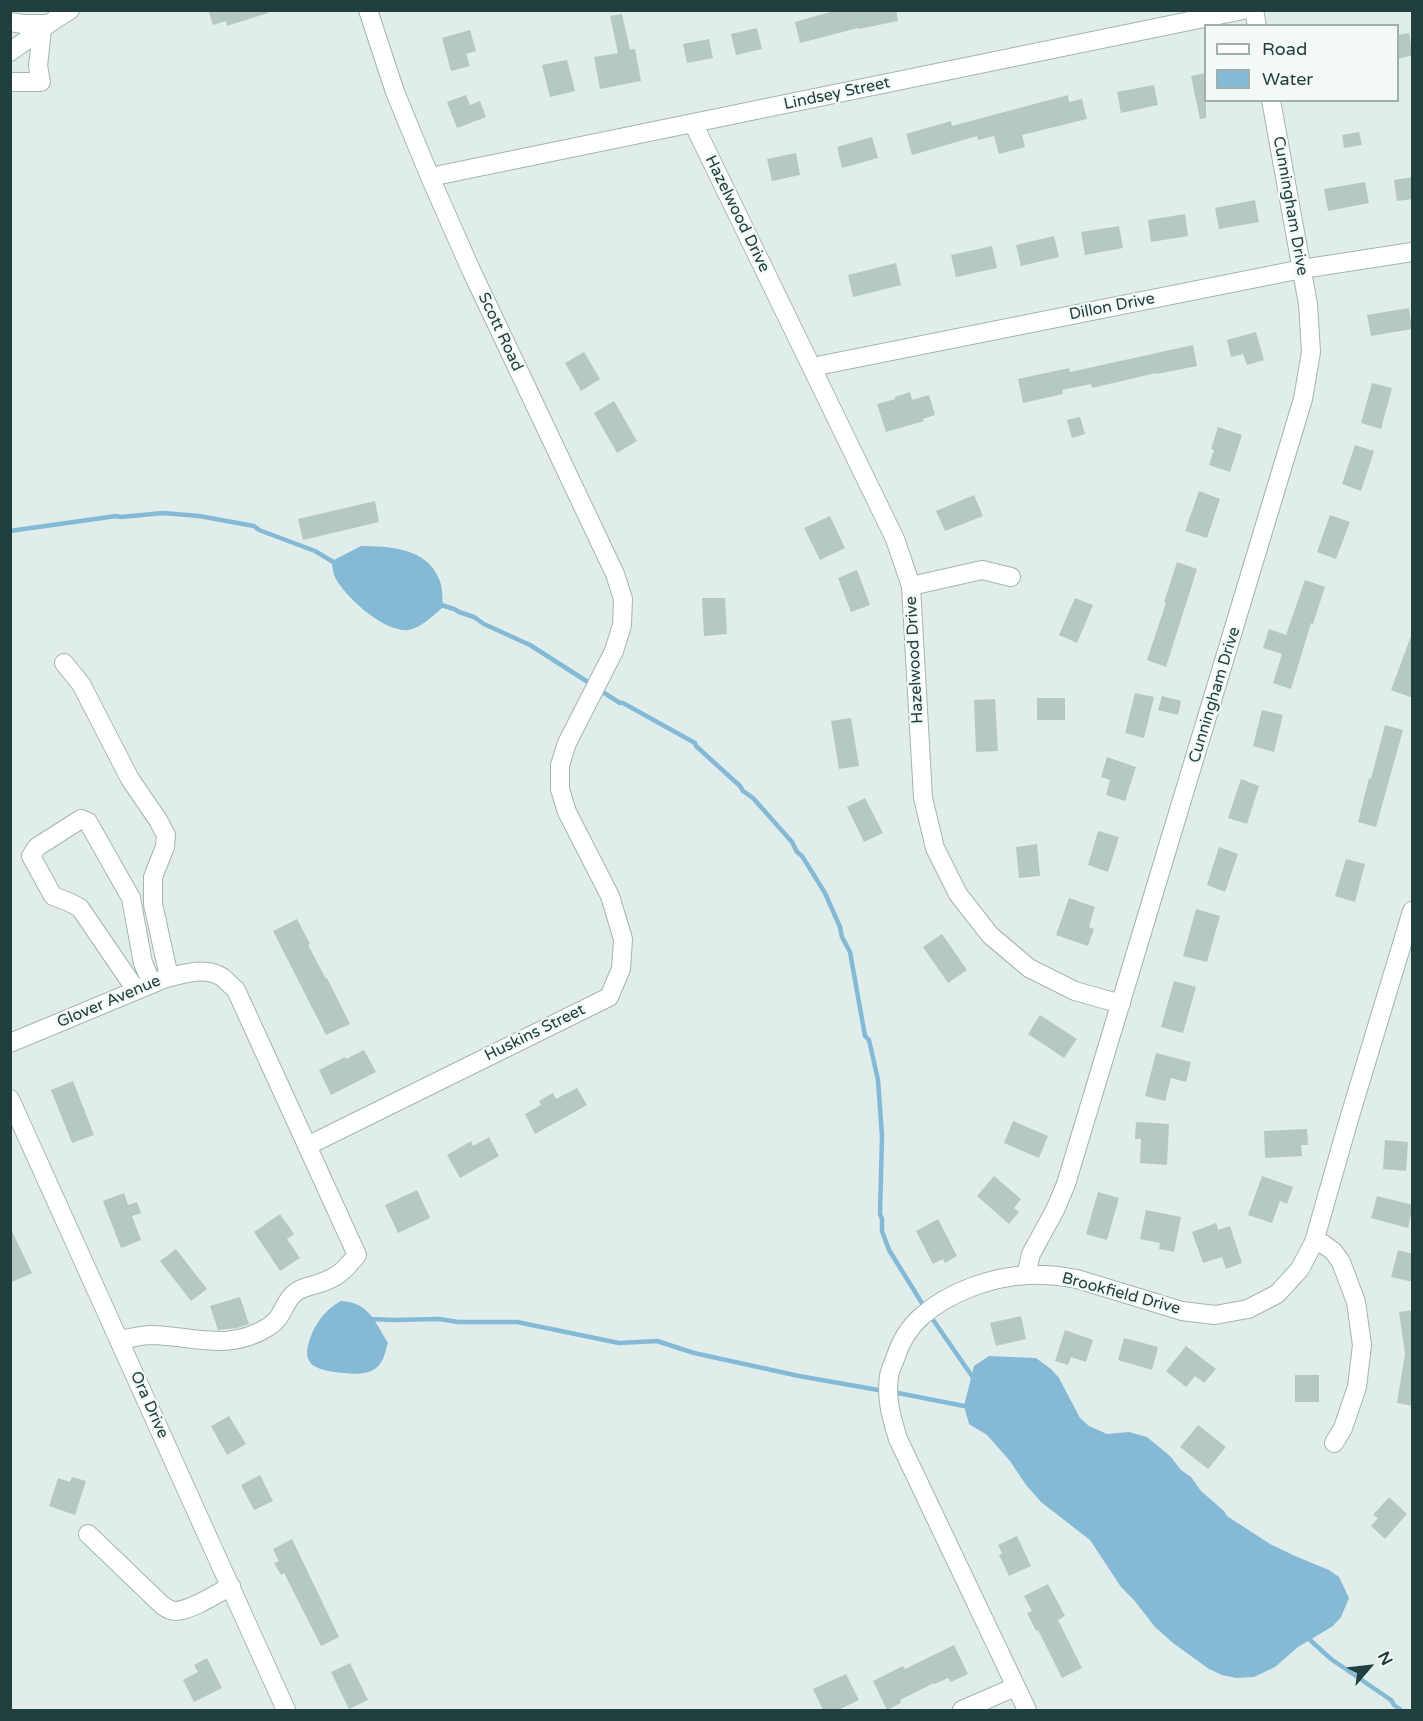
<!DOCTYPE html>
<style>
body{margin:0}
#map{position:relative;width:1423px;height:1721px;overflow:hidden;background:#e1edea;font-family:"Varela Round",sans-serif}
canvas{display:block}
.frame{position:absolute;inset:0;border:12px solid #203f3d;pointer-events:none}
.legend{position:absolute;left:1204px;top:24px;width:195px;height:78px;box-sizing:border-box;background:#f2f9f7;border:2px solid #9eafad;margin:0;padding:8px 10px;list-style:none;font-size:18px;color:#203f3d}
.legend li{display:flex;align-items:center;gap:12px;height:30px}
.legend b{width:30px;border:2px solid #9eafad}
.north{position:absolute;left:1339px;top:1637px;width:60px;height:60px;-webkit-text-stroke:4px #f2f9f7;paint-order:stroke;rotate:62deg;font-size:16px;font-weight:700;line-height:24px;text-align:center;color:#203f3d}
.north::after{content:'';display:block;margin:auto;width:21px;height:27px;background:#203f3d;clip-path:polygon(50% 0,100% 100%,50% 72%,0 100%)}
</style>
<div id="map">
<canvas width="1423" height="1721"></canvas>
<div class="frame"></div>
<ul class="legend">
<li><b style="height:8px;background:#fff"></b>Road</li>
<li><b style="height:16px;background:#85bad6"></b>Water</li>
</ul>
<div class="north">N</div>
</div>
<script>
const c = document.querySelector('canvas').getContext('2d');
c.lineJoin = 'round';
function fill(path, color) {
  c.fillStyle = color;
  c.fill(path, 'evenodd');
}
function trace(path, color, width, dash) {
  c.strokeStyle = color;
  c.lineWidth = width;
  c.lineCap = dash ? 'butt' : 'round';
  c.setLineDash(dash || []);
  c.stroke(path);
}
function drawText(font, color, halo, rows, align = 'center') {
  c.font = font + ' "Varela Round",sans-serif';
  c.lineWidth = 4.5;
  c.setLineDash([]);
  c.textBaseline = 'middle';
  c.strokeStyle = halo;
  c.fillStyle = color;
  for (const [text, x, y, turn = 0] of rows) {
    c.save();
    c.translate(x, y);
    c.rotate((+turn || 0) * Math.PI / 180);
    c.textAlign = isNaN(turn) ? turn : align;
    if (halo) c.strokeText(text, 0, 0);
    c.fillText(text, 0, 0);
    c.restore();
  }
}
fill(new Path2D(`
 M361,546C389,546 427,548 439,579C443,587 442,598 443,607C434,615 421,628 408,630C385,633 343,596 334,575C333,571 332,566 332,561Z
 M341,1301C369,1302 375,1322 388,1343C385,1352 384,1362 376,1368C368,1375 354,1374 344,1373C313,1370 298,1365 313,1331C320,1317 328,1308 341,1301Z
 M989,1356L1036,1358L1051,1369L1059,1378L1080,1418L1089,1426L1107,1434L1129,1432L1147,1437L1170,1456L1181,1470L1191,1477L1201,1491L1224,1511L1227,1516L1270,1544L1295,1556L1329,1570L1339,1577L1349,1598L1341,1617L1333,1626L1298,1647L1275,1667L1254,1677L1236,1678L1222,1675L1209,1669L1173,1643L1155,1627L1134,1600L1121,1587L1090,1540L1041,1502L1026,1485L1010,1461L987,1435L969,1424L964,1406L974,1366Z`), '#85bad6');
trace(new Path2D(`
 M10,531L116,516L121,517L163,513L199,516L254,526L259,530L315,551L335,563
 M438,604L454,609L459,612L474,617L484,624L530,645L591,684
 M598,689L620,703H623L695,743L696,746L740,786L743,791L753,798L792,842L797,852L802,856L825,893L840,927L842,937L850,952L865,1036L869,1040L878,1080L882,1136L880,1214L882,1219V1231L889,1250L925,1308
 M929,1314L974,1379
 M370,1319L393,1320L439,1319L458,1322H517L619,1343L657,1341L694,1353L799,1376L884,1391
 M893,1392L964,1406L969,1404
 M1308,1636L1310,1640L1331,1659L1391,1700L1394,1705L1401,1710`), '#85bad6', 4.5);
fill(new Path2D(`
 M208,10H268V13L227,26L226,21L213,25Z
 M837,10H896L898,21L859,29L858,28L800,43L795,22Z
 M622,14L630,50L635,49L641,81L600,89L594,57L618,53L610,16Z
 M757,28L762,49L736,55L731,34Z
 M470,30L476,51L466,54L470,66L451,71L442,38Z
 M1409,33L1413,55L1398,59V35Z
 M709,39L713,58L687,63L683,44Z
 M567,60L575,91L550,97L542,65Z
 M1206,73V118L1200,119L1191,76Z
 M1154,85L1158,105L1121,113L1117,92Z
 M466,95L470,105L480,101L486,117L457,128L447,102Z
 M1068,95L1069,102L1082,99L1087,119L1022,135L1025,147L999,154L994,136L978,140L977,136L912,155L906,134L951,121L952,126Z
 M1359,132L1362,145L1344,148L1342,135Z
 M872,137L878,158L842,168L837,147Z
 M796,153L800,175L772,181L767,159Z
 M1413,177V199L1397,201L1394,180Z
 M1365,182L1369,203L1328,211L1324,189Z
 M1255,200L1259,222L1219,229L1215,208Z
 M1185,214L1188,236L1151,242L1148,220Z
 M1119,226L1123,248L1085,255L1081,232Z
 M1054,236L1059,257L1021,266L1016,245Z
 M992,246L997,268L956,277L951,255Z
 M896,263L901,285L853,297L848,275Z
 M1409,308L1412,329L1371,336L1367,315Z
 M1256,332L1264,360L1247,365L1243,354L1231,357L1227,340Z
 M1193,345L1197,366L1157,374L1156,373L1092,388L1091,384L1062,390L1063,394L1023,403L1018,379L1069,368L1070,372Z
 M584,352L600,379L581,391L565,363Z
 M1372,383L1392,388L1381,429L1361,423Z
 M910,392L912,400L929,395L935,415L923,419L924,421L886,432L877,404L895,399V397Z
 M614,401L637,441L617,453L594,413Z
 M1080,417L1085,434L1072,438L1067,420Z
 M1218,427L1242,435L1230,472L1209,465L1214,450L1211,449Z
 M1355,445L1374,451L1361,491L1342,484Z
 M1199,491L1220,499L1207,538L1185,531Z
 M974,495L983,516L945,531L936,511Z
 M375,501L379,522L303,540L298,519Z
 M1330,515L1350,522L1336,559L1317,552Z
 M830,516L845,548L820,560L804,528Z
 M1177,562L1197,569L1166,667L1147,660L1166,603L1164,602Z
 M857,570L870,605L851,612L838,578Z
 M1305,580L1325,587L1313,624L1311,623L1291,689L1273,683L1282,654L1263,648L1269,629L1286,635Z
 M702,598H725L727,634L704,636Z
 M1075,598L1093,605L1077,643L1059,635Z
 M1411,636H1413V698L1391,690Z
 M1135,693L1154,697L1144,738L1125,733Z
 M1162,696L1181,701L1178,715L1158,710Z
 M1037,698H1065V720H1037Z
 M995,699L998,751L976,752L974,700Z
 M1262,710L1283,715L1274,752L1253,746Z
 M851,718L859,766L839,769L831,721Z
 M1385,725L1403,730L1376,827L1358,822L1369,778L1371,779Z
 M1107,757L1136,767L1125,801L1106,795L1110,780L1101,777Z
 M1241,779L1259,786L1247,824L1228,818Z
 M865,798L883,833L864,842L847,807Z
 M1098,831L1119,837L1108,872L1088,865Z
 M1037,844L1040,876L1019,878L1016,847Z
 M1219,847L1238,854L1225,892L1207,885Z
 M1346,859L1365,864L1355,902L1335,896Z
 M1069,898L1095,907L1089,927L1094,929L1088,946L1056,935Z
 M1196,909L1220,916L1207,962L1183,956Z
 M297,919L310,944L308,945L326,979L327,978L350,1024L326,1035L273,931Z
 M942,934L967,970L948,983L923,947Z
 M1174,981L1196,987L1183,1033L1161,1027Z
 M1040,1015L1077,1039L1064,1058L1028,1034Z
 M364,1050L376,1072L331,1095L319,1070L345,1057L346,1059Z
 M1156,1053L1191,1062L1186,1082L1171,1078L1165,1101L1145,1096Z
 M73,1081L94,1135L72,1143L51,1090Z
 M577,1088L587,1105L535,1134L525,1114L541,1105L539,1101L553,1093L556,1099Z
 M1013,1121L1048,1136L1039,1158L1004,1143Z
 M1136,1122L1169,1124L1167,1165L1140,1163L1141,1139H1135Z
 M1307,1129L1308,1145H1301L1302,1156L1265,1158L1264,1131Z
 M489,1137L499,1156L460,1178L447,1155L471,1141L473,1146Z
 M1385,1140L1408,1142L1406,1171L1383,1169Z
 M994,1176L1021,1199L1014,1208L1019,1212L1009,1224L977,1196Z
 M1262,1176L1293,1187L1287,1204L1280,1201L1272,1223L1248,1215Z
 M417,1190L430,1218L398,1233L385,1205Z
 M1098,1192L1119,1198L1107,1240L1086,1234Z
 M124,1193L128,1205L137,1202L141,1213L132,1216L141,1240L121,1248L103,1201Z
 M1377,1196L1413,1205L1408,1228L1371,1218Z
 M1146,1210L1181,1217L1174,1252L1159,1249L1160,1243L1140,1239Z
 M280,1214L294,1234L287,1239L300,1258L280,1271L254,1232Z
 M938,1219L957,1256L945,1263L943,1259L933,1264L916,1231Z
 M1216,1223L1218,1230L1230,1226L1242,1263L1226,1269L1222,1257L1203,1263L1192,1232Z
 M10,1227L32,1273L10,1283Z
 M176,1249L207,1289L191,1301L160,1261Z
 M1398,1250L1413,1254V1282L1391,1277Z
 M240,1297L249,1324L237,1328L218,1330L210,1306Z
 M1413,1310V1406L1397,1403L1405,1354L1399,1312Z
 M1021,1316L1026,1339L996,1346L990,1323Z
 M1065,1330L1093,1340L1086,1362L1071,1357L1068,1365L1055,1361Z
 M1124,1338L1158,1347L1152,1370L1118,1360Z
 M1186,1346L1216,1369L1204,1383L1195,1376L1186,1387L1166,1371Z
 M1295,1375H1319V1402H1295Z
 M229,1416L246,1444L227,1455L211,1426Z
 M1198,1425L1226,1447L1208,1469L1180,1447Z
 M260,1475L273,1501L254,1510L241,1485Z
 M72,1477L86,1481L75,1515L49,1506L58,1478L70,1482Z
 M1389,1497L1407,1514L1385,1539L1371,1526L1378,1518L1373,1515Z
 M1017,1536L1031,1566L1009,1576L999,1555L1002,1553L998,1545Z
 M292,1539L339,1637L321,1646L284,1573L281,1575L274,1563L279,1561L273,1549Z
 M1048,1584L1065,1616L1058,1620L1082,1668L1062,1678L1038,1630L1036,1631L1027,1613L1032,1611L1024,1596Z
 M954,1645L968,1674L951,1682L948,1678L935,1684L934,1683L900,1700L901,1703L887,1710L873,1681L903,1666L905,1669Z
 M207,1658L222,1688L194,1702L183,1680L198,1672L194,1665Z
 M350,1663L368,1700L349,1709L331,1672Z
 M846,1674L859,1700L838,1710H823L813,1689Z`), '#b6c8c4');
const minor = new Path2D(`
 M1254,10L1257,26
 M10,22L23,24H49
 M10,52L57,18L70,10
 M10,82H41L38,66L42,29
 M693,123L895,539L911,586L923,798L935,848L958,894L990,935L1029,968L1075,991L1121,1004
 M430,177L1243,10
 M812,367L1302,269L1412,252
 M911,586L982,570L1011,577
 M64,663L81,684L130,779L158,820L166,835L165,847L153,877V904L169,977
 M136,990L80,908L69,902L53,896L31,856L37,847L81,819L88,822L131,898L143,963L152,984
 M10,1043L166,978C184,974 205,966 222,977C227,981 231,986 236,990L357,1255C344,1271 337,1278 317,1284C310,1286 301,1288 296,1292C282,1302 285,1317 268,1327C229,1352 194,1336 152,1335C141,1335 130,1338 120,1340
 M10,1099L286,1710
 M307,1146L609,997L621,969L623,939L610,896L567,812L560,789V765L567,743L614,651L622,625L623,599L615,574L471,270L430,177L395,92L368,10
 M1314,1242L1323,1244L1333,1251L1341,1262L1356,1302L1362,1345L1357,1387L1343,1428L1334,1443
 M1026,1275L1031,1254L1055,1210L1066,1184L1303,399L1311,352L1308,304L1271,100
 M88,1534L162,1605C166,1608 170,1611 176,1611C192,1610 216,1594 231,1586
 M962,1710L1015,1687
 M1027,1710L898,1439C891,1416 886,1400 889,1376C890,1370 893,1364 895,1359C900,1343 909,1327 922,1316C949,1292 991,1277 1027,1275C1043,1274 1061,1276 1077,1279L1182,1311L1215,1315L1248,1309L1277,1294L1300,1269L1314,1242L1349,1119L1412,911`);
trace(minor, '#a3b5b3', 20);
trace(minor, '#fff', 18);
drawText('16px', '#203f3d', '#f2f9f7', [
 ["Lindsey Street",837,94,-12],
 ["Cunningham Drive",1290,206,80],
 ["Hazelwood Drive",737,214,64],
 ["Dillon Drive",1112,307,-11],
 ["Scott Road",500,332,65],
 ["Hazelwood Drive",915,660,-93],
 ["Cunningham Drive",1215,695,-73],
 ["Glover Avenue",109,1002,-23],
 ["Huskins Street",535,1033,-26],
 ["Brookfield Drive",1121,1294,15],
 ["Ora Drive",149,1405,66]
]);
</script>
